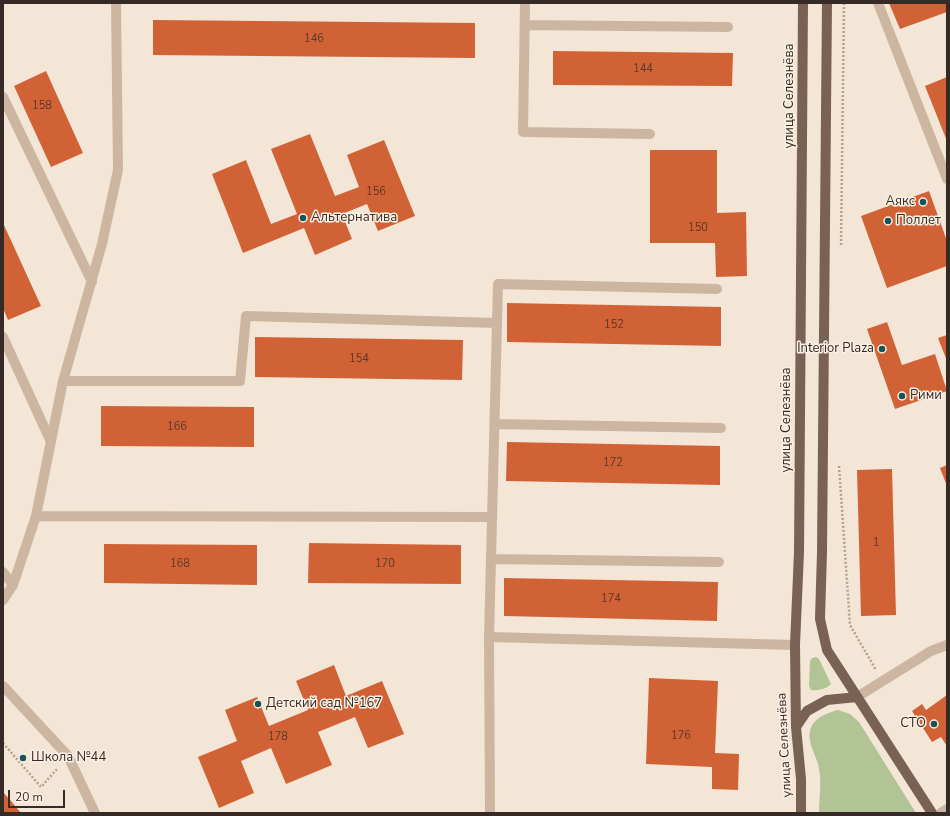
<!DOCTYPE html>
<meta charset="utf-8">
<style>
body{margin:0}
#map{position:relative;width:950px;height:816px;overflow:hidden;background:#f3e6d6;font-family:"Nunito Sans",sans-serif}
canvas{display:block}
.frame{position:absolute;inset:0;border:4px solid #352a25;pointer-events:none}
.scale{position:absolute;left:8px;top:790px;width:57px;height:18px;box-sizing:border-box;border:2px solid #352a25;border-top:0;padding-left:5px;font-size:12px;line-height:14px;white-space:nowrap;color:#352a25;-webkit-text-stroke:3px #fbf0e2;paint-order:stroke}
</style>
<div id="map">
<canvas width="950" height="816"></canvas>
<div class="frame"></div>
<div class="scale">20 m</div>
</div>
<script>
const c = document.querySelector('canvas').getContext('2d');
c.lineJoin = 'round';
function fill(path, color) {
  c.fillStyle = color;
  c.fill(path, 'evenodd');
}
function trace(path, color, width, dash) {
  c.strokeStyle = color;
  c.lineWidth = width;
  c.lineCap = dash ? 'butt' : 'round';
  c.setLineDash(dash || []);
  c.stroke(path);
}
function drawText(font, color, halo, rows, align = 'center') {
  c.font = font + ' "Nunito Sans",sans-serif';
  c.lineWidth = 3;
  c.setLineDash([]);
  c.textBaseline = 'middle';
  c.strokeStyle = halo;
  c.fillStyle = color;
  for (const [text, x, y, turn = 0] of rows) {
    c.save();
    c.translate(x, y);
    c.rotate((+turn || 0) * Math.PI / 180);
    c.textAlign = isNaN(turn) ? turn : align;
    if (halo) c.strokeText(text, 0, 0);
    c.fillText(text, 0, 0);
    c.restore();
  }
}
fill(new Path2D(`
 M816,657L819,659L831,684C827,689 817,691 811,690L809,686L810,661L812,658Z
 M838,710L850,714L859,722L916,813H819C819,799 822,783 819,769C818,759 811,750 810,740C807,721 823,714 838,710Z`), '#b2c395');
fill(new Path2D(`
 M889,3H947V12L900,29Z
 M153,20L475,23V58L153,55Z
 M553,51L733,53L732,86L553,85Z
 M46,71L83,153L51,167L14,86Z
 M947,77V141L925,86Z
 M310,134L335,196L359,187L347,155L384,140L415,216L378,231L367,204L342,214L352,239L315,255L304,228L243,253L212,174L246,160L271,224L297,214L271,149Z
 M650,150H717V213L746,212L747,276L716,277L715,243H650Z
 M929,191L947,241V266L887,288L861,216Z
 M3,223L41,306L8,320L3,308Z
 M507,303L721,307V346L507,342Z
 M887,322L902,365L935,354L947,391L895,409L867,329Z
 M947,335V361L938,338Z
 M255,337L463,340L462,380L255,377Z
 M101,406L254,407V447L101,446Z
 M507,442L720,446V485L506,481Z
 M947,465V486L940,468Z
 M892,469L896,615L861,616L857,470Z
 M309,543L461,545V584L308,583Z
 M104,544L257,545V585L104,583Z
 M504,578L718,582L717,621L504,616Z
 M334,665L346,696L382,681L404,734L368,748L355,717L318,732L332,765L286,784L271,748L241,761L254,793L219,808L198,757L237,741L225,710L257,697L269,726L308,710L296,681Z
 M649,678L718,681L715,753L739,754L738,790L712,789V767L646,764Z
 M947,695V746L941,737L932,742L912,711L922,704L926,710Z
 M3,792L11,801L21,813H3Z`), '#d16236');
trace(new Path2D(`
 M841,245L844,3
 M839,466L850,625L876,670
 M3,743L41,787L58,768`), '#b8a08b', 2.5, [2, 2]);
trace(new Path2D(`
 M525,3L523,132L650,134
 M878,3L947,179
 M525,25L728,27
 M3,97L92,282
 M3,337L51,442
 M63,381H240L246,316L497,323
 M495,424L721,428
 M36,516L492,517
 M491,559L719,562
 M3,572L13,585
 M3,600L13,585L36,516L63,381L102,244L118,170L116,3
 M489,637L795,645
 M3,686L68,756L95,813
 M857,697L931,651L947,645
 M490,813L489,637L498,284L717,289
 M941,813L947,809`), '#ccb6a1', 10);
trace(new Path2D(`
 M827,3L822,552L820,619L827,650L932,813
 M796,727L807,711L827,700L857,697
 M801,813V779L796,727L795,645L799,552L803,3`), '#796254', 10);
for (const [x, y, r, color] of [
 [923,202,4,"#17535a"],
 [303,218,4,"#17535a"],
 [888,221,4,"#17535a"],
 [882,349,4,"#17535a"],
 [902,396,4,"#17535a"],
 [258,704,4,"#17535a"],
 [934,724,4,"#17535a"],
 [23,758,4,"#17535a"]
]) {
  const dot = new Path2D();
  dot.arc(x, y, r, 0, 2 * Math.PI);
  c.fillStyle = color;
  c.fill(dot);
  trace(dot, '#fbf0e2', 1.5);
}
drawText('11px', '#5c3829', null, [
 ["146",314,39],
 ["144",643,69],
 ["158",42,106],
 ["156",376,192],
 ["150",698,228],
 ["152",614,325],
 ["154",359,359],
 ["166",177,427],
 ["172",613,463],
 ["1",876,543],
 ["168",180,564],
 ["170",385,564],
 ["174",611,599],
 ["176",681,736],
 ["178",278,737]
]);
drawText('13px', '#352a25', '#fbf0e2', [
 ["улица Селезнёва",790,96,-90],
 ["улица Селезнёва",787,420,-90],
 ["улица Селезнёва",785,745,-93]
]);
drawText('13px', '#352a25', '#fbf0e2', [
 ["Аякс",915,202,"right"],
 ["Альтернатива",311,218],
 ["Поллет",896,221],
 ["Interior Plaza",874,349,"right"],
 ["Рими",910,396],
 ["Детский сад №167",266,704],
 ["СТО",926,724,"right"],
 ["Школа №44",31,758]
], 'left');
</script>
